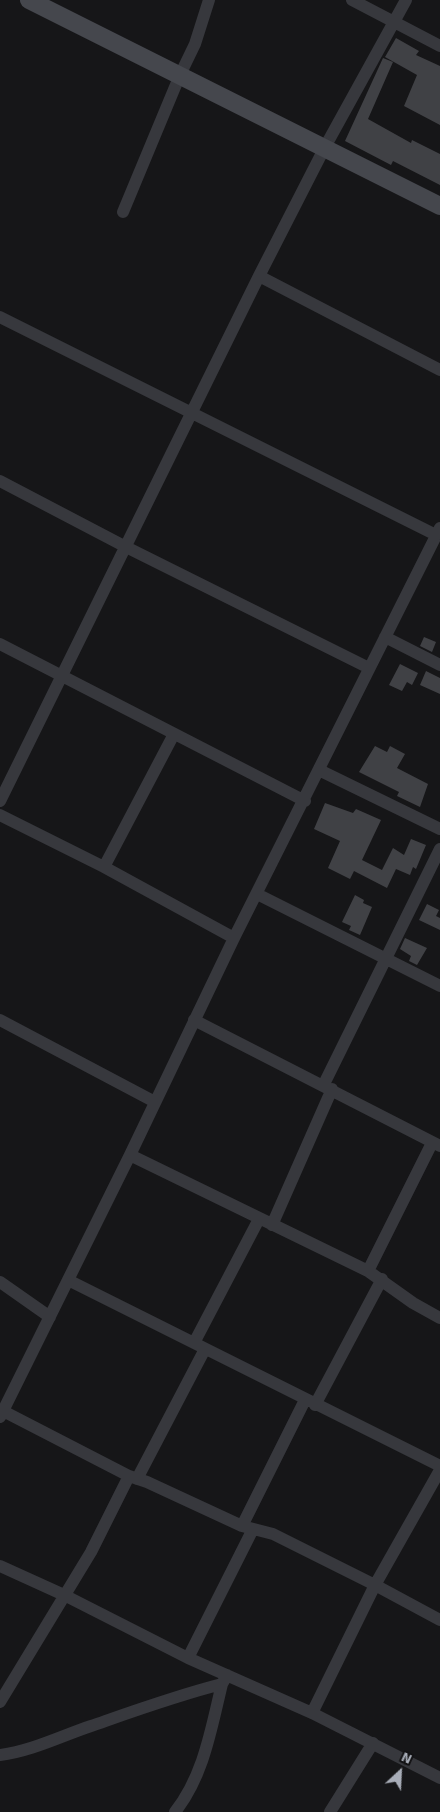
<!DOCTYPE html>
<style>
body{margin:0}
#map{position:relative;width:440px;height:1812px;overflow:hidden;background:#161618;font-family:Signika,sans-serif}
canvas{display:block}
.north{position:absolute;left:375px;top:1747px;width:50px;height:50px;-webkit-text-stroke:4px #111113;paint-order:stroke;rotate:25deg;font-size:14px;font-weight:700;line-height:20px;text-align:center;color:#a8adb8}
.north::after{content:'';display:block;margin:auto;width:18px;height:22px;background:#a8adb8;clip-path:polygon(50% 0,100% 100%,50% 72%,0 100%)}
</style>
<div id="map">
<canvas width="440" height="1812"></canvas>
<div class="north">N</div>
</div>
<script>
const c = document.querySelector('canvas').getContext('2d');
c.lineJoin = 'round';
function fill(path, color) {
  c.fillStyle = color;
  c.fill(path, 'evenodd');
}
function trace(path, color, width, dash) {
  c.strokeStyle = color;
  c.lineWidth = width;
  c.lineCap = dash ? 'butt' : 'round';
  c.setLineDash(dash || []);
  c.stroke(path);
}
fill(new Path2D(`
 M396,38L419,51L416,55L440,66V125L404,106L417,75L385,57Z
 M383,58L393,62L368,119L411,143L412,140L440,154V185L393,161L391,165L345,141Z
 M424,637L436,642L432,652L420,646Z
 M400,664L418,673L412,685L407,682L402,691L389,685Z
 M426,671L440,678V694L420,685Z
 M375,746L387,752L390,746L405,754L397,768L428,784L420,807L397,796L399,792L359,772Z
 M325,803L353,813L356,809L381,820L362,860L382,870L393,848L404,855L411,839L426,845L416,869L413,867L410,875L396,869L387,888L354,871L350,879L328,868L340,841L314,829Z
 M355,895L364,900L363,903L372,907L360,935L349,930L351,926L342,922Z
 M427,904L439,910L436,916L440,918V930L419,920Z
 M405,938L427,948L417,965L409,961L411,956L400,949Z`), '#404145');
trace(new Path2D(`
 M352,0L440,46
 M123,212L180,75L195,44L209,0
 M259,276L440,370
 M0,317L436,535
 M0,481L126,547L369,668
 M385,637L440,665
 M0,644L305,801
 M319,770L440,829
 M0,801L259,276L325,147L406,0
 M0,815L104,867L234,938
 M104,867L174,734
 M257,894L440,986
 M0,1020L155,1102
 M194,1020L440,1146
 M324,1084L440,849
 M130,1155L368,1271L413,1303L440,1318
 M272,1225L332,1089
 M368,1271L432,1143
 M68,1280L440,1466
 M0,1282L50,1317
 M194,1343L259,1219
 M315,1405L382,1279
 M3,1411L129,1476L147,1482L242,1526L273,1534L375,1585L440,1620
 M0,1417L130,1155L234,938L440,528
 M137,1479L205,1349
 M242,1526L305,1400
 M0,1566L64,1595L188,1658L312,1713L440,1778
 M188,1658L253,1529
 M0,1702L91,1552L129,1476
 M312,1713L375,1585L440,1470
 M0,1755C32,1751 61,1736 91,1726C134,1711 178,1695 222,1684L227,1675
 M175,1812C204,1775 211,1729 222,1684
 M330,1812L373,1743`), '#37383d', 12);
trace(new Path2D(`
 M29,0L440,206`), '#45474d', 18);
</script>
